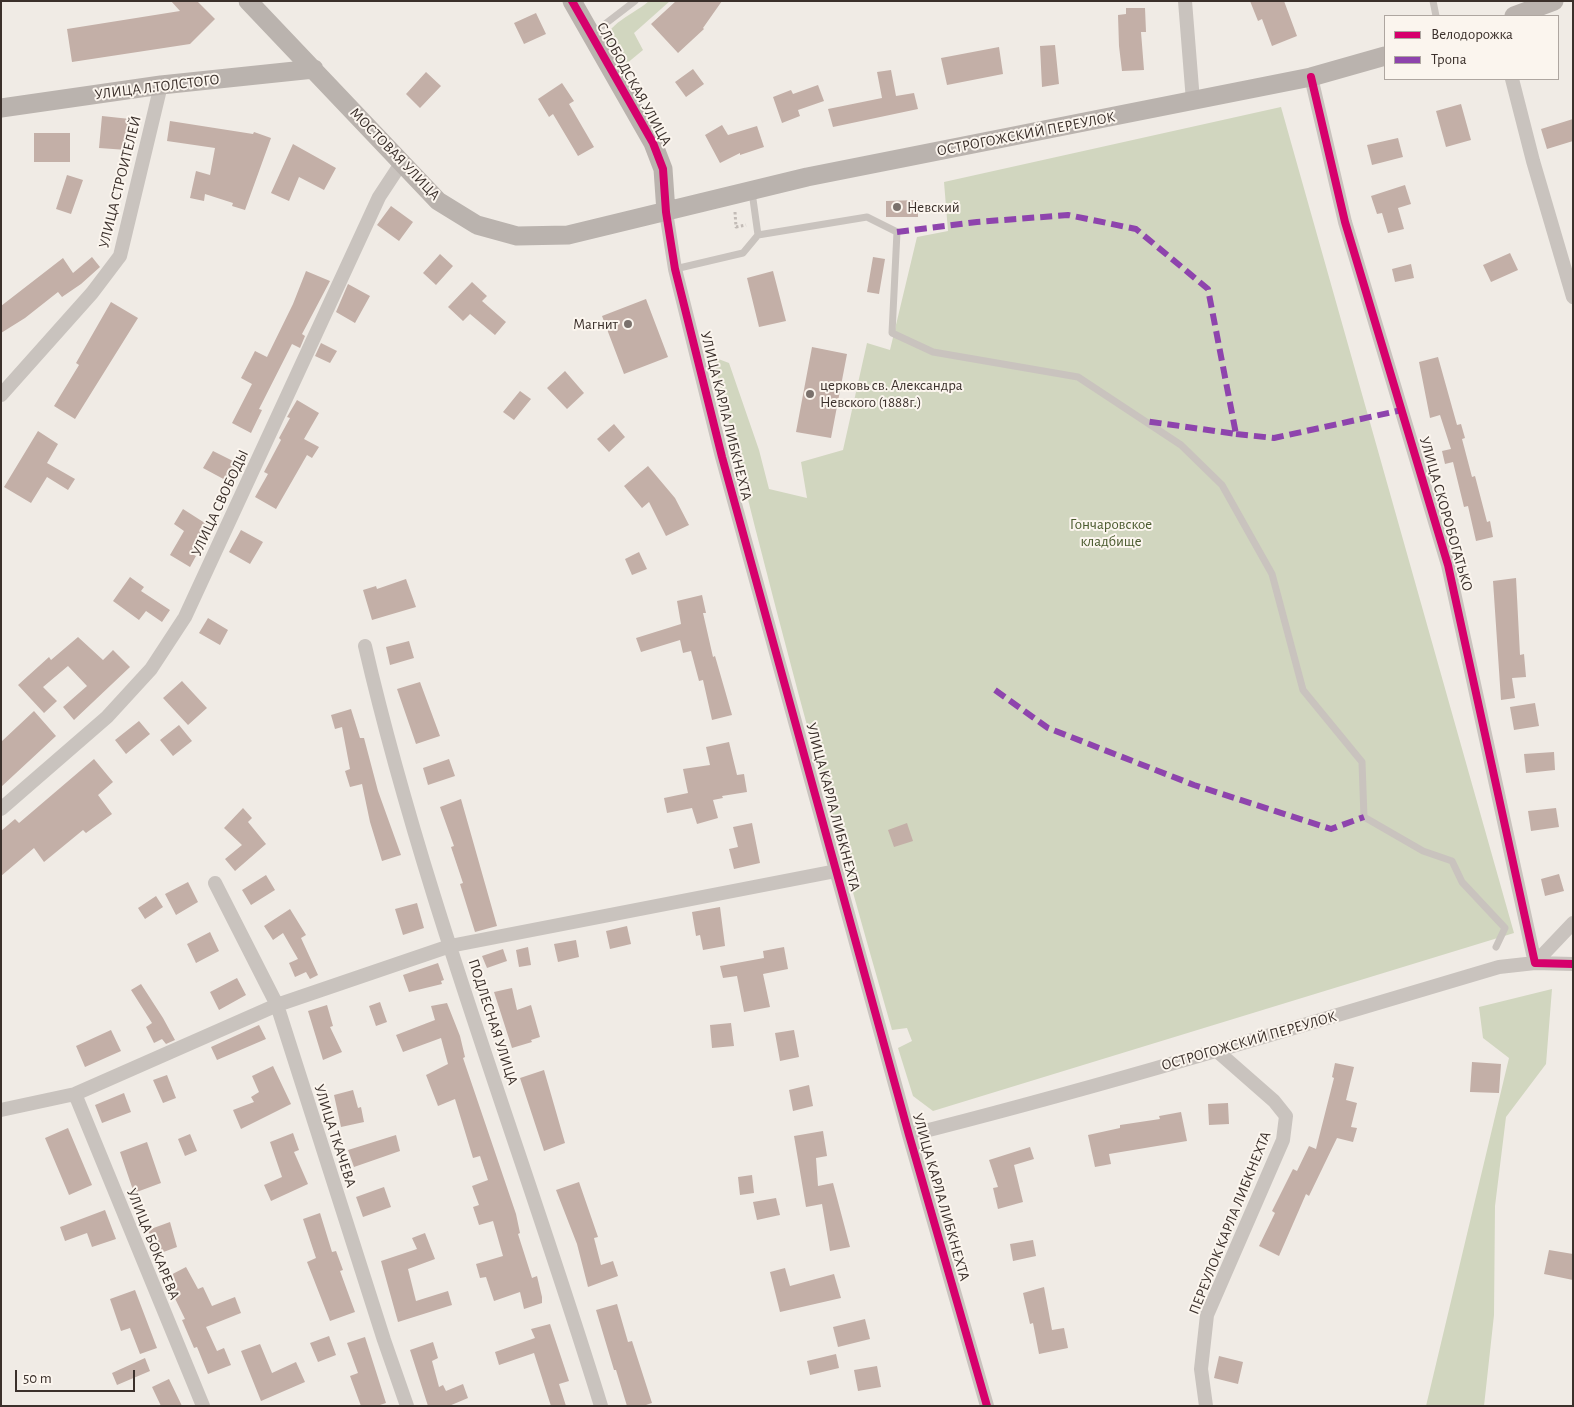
<!DOCTYPE html>
<meta charset="utf-8">
<style>
body{margin:0}
#map{position:relative;width:1574px;height:1407px;overflow:hidden;background:#f0ebe5;font-family:"Alegreya Sans",sans-serif}
canvas{display:block}
.frame{position:absolute;inset:0;border:2px solid #3b302b;pointer-events:none}
.legend{position:absolute;left:1384px;top:15px;width:175px;height:65px;box-sizing:border-box;background:#fbf5ee;border:1px solid #aea6a0;margin:0;padding:6px 9px;list-style:none;font-size:15px;color:#3b302b}
.legend li{display:flex;align-items:center;gap:10px;height:25px}
.legend b{width:25px;border:1px solid #aea6a0}
.scale{position:absolute;left:15px;top:1370px;width:120px;height:22px;box-sizing:border-box;border:2px solid #3b302b;border-top:0;padding-left:6px;font-size:15px;line-height:18px;white-space:nowrap;color:#3b302b;-webkit-text-stroke:4px #fbf5ee;paint-order:stroke}
</style>
<div id="map">
<canvas width="1574" height="1407"></canvas>
<div class="frame"></div>
<ul class="legend">
<li><b style="height:6px;background:#d6006c"></b>Велодорожка</li>
<li><b style="height:6px;background:#8e44ad"></b>Тропа</li>
</ul>
<div class="scale">50 m</div>
</div>
<script>
const c = document.querySelector('canvas').getContext('2d');
c.lineJoin = 'round';
function fill(path, color) {
  c.fillStyle = color;
  c.fill(path, 'evenodd');
}
function trace(path, color, width, dash) {
  c.strokeStyle = color;
  c.lineWidth = width;
  c.lineCap = dash ? 'butt' : 'round';
  c.setLineDash(dash || []);
  c.stroke(path);
}
function drawText(font, color, halo, rows, align = 'center') {
  c.font = font + ' "Alegreya Sans",sans-serif';
  c.lineWidth = 4;
  c.setLineDash([]);
  c.textBaseline = 'middle';
  c.strokeStyle = halo;
  c.fillStyle = color;
  for (const [text, x, y, turn = 0] of rows) {
    c.save();
    c.translate(x, y);
    c.rotate((+turn || 0) * Math.PI / 180);
    c.textAlign = isNaN(turn) ? turn : align;
    if (halo) c.strokeText(text, 0, 0);
    c.fillText(text, 0, 0);
    c.restore();
  }
}
fill(new Path2D(`
 M649,1H670L634,33L643,50L620,69C616,61 610,52 607,44C601,26 638,12 649,1Z
 M1281,107L1514,933L933,1111L913,1096L898,1048L912,1041L907,1028L892,1030C828,807 767,583 713,357L729,363L759,450L769,489L807,498L801,462L843,450L867,343L890,350L917,237L948,231L944,182Z
 M1552,989L1546,1064L1506,1117L1495,1206L1494,1315L1484,1406H1426L1509,1058L1483,1038L1479,1007Z`), '#d1d6bf');
fill(new Path2D(`
 M171,1H197L215,19L190,44L72,62L67,29L180,11Z
 M676,1H722L703,28L704,29L678,53L651,24Z
 M1250,1H1284L1297,36L1272,46L1262,19L1258,21Z
 M1126,8H1145L1146,32H1141L1144,70L1122,71L1119,46L1118,15L1126,14Z
 M536,13L546,34L524,44L514,23Z
 M1055,45L1059,84L1042,87L1040,46Z
 M999,47L1003,74L947,85L941,58Z
 M693,69L704,84L686,97L675,82Z
 M891,70L896,96L914,93L918,109L833,127L828,109L882,98L877,72Z
 M426,72L441,86L420,108L406,94Z
 M562,83L574,101L569,104L594,147L578,156L553,114L549,117L538,99Z
 M818,85L824,101L798,110L800,116L782,123L773,97L791,90L793,94Z
 M1461,104L1471,140L1446,147L1436,111Z
 M102,116L130,119L127,150L99,148Z
 M1573,119V141L1547,149L1541,129Z
 M170,121L253,134L254,132L271,138L245,210L232,206L233,203L205,194L204,201L190,198L196,171L210,175L215,148L167,141Z
 M722,125L728,135L757,126L764,147L740,155V153L720,163L705,135Z
 M34,133H70V162H34Z
 M1398,138L1403,157L1372,165L1367,145Z
 M293,144L336,168L324,190L299,177L289,201L271,193Z
 M67,175L83,180L71,214L56,209Z
 M1405,185L1411,204L1398,208L1404,229L1388,233L1382,213L1377,214L1371,196Z
 M918,200V217H886V201Z
 M391,206L413,222L399,241L377,225Z
 M1510,253L1518,270L1491,282L1483,265Z
 M440,254L453,266L436,285L423,273Z
 M92,257L100,267L81,284L62,297L58,292L25,318L1,333V306L63,258L73,273Z
 M873,257L885,259L879,294L867,292Z
 M1411,264L1414,278L1395,282L1392,269Z
 M306,271L330,281L302,334L305,336L300,348L292,344L259,409L262,410L251,433L232,423L252,384L241,378L255,351L267,357L293,304Z
 M773,271L786,321L759,327L747,278Z
 M472,282L487,296L482,301L506,322L495,335L470,314L463,321L448,307Z
 M348,284L370,296L355,323L336,312Z
 M646,299L668,357L624,374L602,316Z
 M111,302L138,318L75,419L54,406L79,365L76,363Z
 M321,343L337,351L330,363L315,356Z
 M812,347L847,354L831,438L796,432Z
 M1438,357L1457,425L1461,424L1465,438L1462,439L1472,477L1475,476L1487,522L1490,521L1493,537L1476,541L1468,506L1464,507L1453,462L1445,464L1442,451L1451,449L1440,415L1430,418L1419,362Z
 M565,371L584,393L567,409L547,388Z
 M520,391L531,399L514,420L503,412Z
 M297,400L319,413L304,439L319,447L312,458L307,455L276,509L255,497L268,474L264,472L281,440L279,438L290,418L287,417Z
 M614,424L625,437L609,452L597,439Z
 M38,431L58,444L47,463L75,479L68,490L47,477L31,503L4,487Z
 M213,451L239,464L229,482L203,468Z
 M648,466L675,498L689,525L666,536L649,502L642,508L624,486Z
 M183,509L208,525L190,553L196,556L190,567L170,555L184,531L174,524Z
 M241,530L263,542L250,564L229,552Z
 M639,552L647,569L632,575L625,559Z
 M130,577L144,587L141,591L170,610L162,622L146,611L139,620L113,601Z
 M1516,578L1520,655L1524,654L1526,677L1512,678L1515,698L1501,700L1493,581Z
 M406,579L416,607L372,620L363,590L376,586L377,589Z
 M702,595L706,613H703L713,657L715,656L732,715L712,720L703,680L699,681L691,651L683,653L680,640L641,652L636,638L681,624L677,601Z
 M208,618L228,630L220,645L199,633Z
 M78,637L103,660L113,650L130,667L74,720L63,707L87,686L68,666L43,687L57,701L44,713L18,685L49,657L51,660Z
 M409,641L414,658L390,665L386,647Z
 M182,681L207,708L188,725L163,698Z
 M420,682L440,736L416,744L397,689Z
 M1535,703L1539,726L1514,730L1510,707Z
 M351,709L360,738H364L378,791L401,855L382,861L370,822L362,784L350,787L345,771L350,769L342,727L335,729L331,715Z
 M34,711L56,736L1,787V742Z
 M139,721L150,734L126,754L115,740Z
 M179,725L192,741L173,756L160,740Z
 M729,742L737,775L744,774L747,792L722,796L723,798L713,800L718,818L697,824L692,808L667,813L664,798L688,793L683,769L710,765L706,747Z
 M1554,752L1555,770L1526,773L1524,754Z
 M94,759L113,782L98,795L112,814L86,833L83,830L44,862L34,848L1,876V831L15,819L19,823Z
 M449,759L455,776L428,785L423,768Z
 M461,799L497,926L475,932L460,884L463,883L451,847L454,846L440,807Z
 M243,808L252,818L248,822L266,844L235,871L225,859L242,845L224,828Z
 M1556,808L1559,827L1531,831L1528,811Z
 M752,823L760,863L734,869L729,849L738,847L733,827Z
 M907,823L913,841L894,847L888,830Z
 M1559,874L1564,891L1545,896L1541,879Z
 M266,875L275,890L251,905L242,890Z
 M188,882L198,902L176,915L165,894Z
 M156,896L163,907L145,919L138,908Z
 M417,903L424,928L403,935L395,909Z
 M720,907L725,946L703,950L700,935L696,936L692,912Z
 M290,909L306,935L301,938L318,975L310,979L306,972L295,977L289,963L298,959L283,933L273,940L264,926Z
 M627,926L631,944L610,949L606,931Z
 M210,932L219,951L196,963L187,944Z
 M576,940L579,957L558,962L554,944Z
 M528,947L531,965L519,967L516,950Z
 M784,947L788,969L763,974L770,1007L744,1012L737,976L723,978L720,966L764,958L763,951Z
 M503,949L507,961L487,968L482,956Z
 M438,963L444,980L441,981L442,984L409,992L403,975Z
 M237,978L246,995L219,1010L210,992Z
 M141,984L163,1018L175,1040L166,1044L162,1039L154,1043L146,1027L152,1023L131,990Z
 M512,988L517,1010L531,1005L540,1037L531,1040L532,1042L512,1048L494,992Z
 M380,1002L387,1022L376,1026L369,1006Z
 M447,1003L460,1036L465,1057L463,1058L516,1214L520,1233L518,1234L532,1278L537,1276L542,1297V1303L524,1309L520,1292L494,1301L486,1277L480,1278L476,1264L503,1256L493,1221L479,1225L473,1207L479,1205L472,1186L488,1180L480,1156L473,1158L455,1099L438,1106L426,1075L448,1064L441,1038L403,1052L396,1035L435,1020L431,1006Z
 M327,1005L333,1026L330,1027L342,1052L323,1060L308,1011Z
 M731,1023L734,1046L712,1048L710,1025Z
 M259,1025L266,1039L217,1060L211,1047Z
 M111,1030L121,1051L85,1067L76,1046Z
 M794,1030L799,1057L780,1061L775,1033Z
 M1472,1062L1501,1064L1499,1093L1470,1092Z
 M1335,1063L1354,1067L1346,1100L1357,1103L1351,1127L1357,1128L1353,1142L1337,1138L1309,1196L1306,1194L1279,1256L1259,1246L1275,1213L1272,1211L1293,1169L1297,1171L1309,1146L1316,1149L1334,1078L1332,1077Z
 M273,1066L291,1104L241,1129L233,1110L254,1102L251,1097L259,1092L252,1076Z
 M544,1070L565,1143L544,1151L520,1078Z
 M167,1075L176,1098L163,1103L153,1080Z
 M809,1085L813,1106L793,1111L789,1090Z
 M353,1090L358,1108L361,1107L364,1122L341,1127L334,1095Z
 M124,1093L131,1112L102,1123L95,1105Z
 M1228,1103L1229,1124L1209,1125L1208,1104Z
 M1181,1112L1187,1141L1109,1154L1111,1164L1095,1167L1088,1135L1120,1128V1125L1160,1119L1159,1116Z
 M68,1128L92,1185L69,1195L45,1138Z
 M823,1131L827,1156L816,1158L818,1186L833,1183L850,1247L830,1251L822,1204L806,1207L794,1136Z
 M293,1133L299,1150L294,1152L308,1184L271,1201L264,1185L282,1177L270,1142Z
 M190,1134L197,1151L185,1156L178,1139Z
 M396,1135L400,1151L354,1167L348,1150Z
 M147,1142L161,1183L134,1193L120,1152Z
 M1030,1147L1034,1159L1014,1165L1023,1202L998,1209L993,1188L998,1187L989,1160Z
 M752,1175L754,1193L740,1195L738,1177Z
 M579,1182L598,1237L594,1238L601,1265L613,1261L618,1276L588,1287L577,1244L556,1190Z
 M384,1187L391,1207L363,1217L356,1197Z
 M776,1198L780,1215L757,1220L753,1202Z
 M105,1210L116,1239L92,1247L87,1233L65,1241L60,1227Z
 M320,1213L332,1252L336,1251L343,1270L340,1271L355,1312L330,1321L307,1262L316,1258L303,1219Z
 M170,1222L177,1247L158,1254L148,1230Z
 M425,1233L435,1259L408,1269L416,1301L448,1291L452,1305L398,1322L381,1261L417,1249L412,1238Z
 M1033,1240L1036,1256L1013,1261L1010,1244Z
 M1549,1250L1573,1254V1280L1544,1274Z
 M186,1267L198,1289L203,1287L212,1306L235,1297L241,1313L206,1327L217,1351L224,1348L231,1365L208,1374L197,1347L194,1348L182,1320L185,1319L165,1278Z
 M785,1268L790,1286L834,1274L841,1298L780,1312L770,1272Z
 M1044,1287L1052,1330L1064,1328L1068,1348L1039,1354L1033,1323L1030,1324L1023,1293Z
 M135,1290L157,1348L140,1354L130,1328L121,1331L110,1299Z
 M617,1304L628,1342L632,1341L652,1403L643,1406H627L616,1370H614L596,1310Z
 M865,1319L870,1339L838,1347L833,1327Z
 M550,1324L569,1381L559,1384L566,1406H551L534,1353L499,1365L495,1352L535,1338L531,1329Z
 M329,1336L336,1355L318,1362L310,1343Z
 M365,1337L386,1403L377,1406H361L350,1376L358,1373L347,1343Z
 M433,1342L438,1358L432,1361L439,1387L443,1385L446,1391L463,1384L468,1398L449,1406H428L410,1350Z
 M260,1344L272,1373L296,1362L305,1382L261,1401L241,1351Z
 M836,1354L839,1368L810,1375L807,1361Z
 M1219,1356L1243,1362L1238,1384L1214,1378Z
 M145,1358L150,1371L117,1385L112,1373Z
 M877,1366L881,1387L858,1391L854,1370Z
 M169,1379L182,1406H161L152,1387Z`), '#c3afa7');
trace(new Path2D(`
 M735,212L736,227L746,225`), '#c2bbb6', 3, [2.5, 2.5]);
trace(new Path2D(`
 M1433,1L1436,16
 M592,34L635,1
 M752,192L758,235
 M675,269L743,253L758,235L867,217L897,232L892,333L933,352L1078,377L1181,445L1222,485L1272,574L1303,690L1362,762L1364,817L1423,851L1452,861L1462,882L1505,928L1496,947`), '#c9c3be', 7);
trace(new Path2D(`
 M1185,1L1193,101
 M1311,77L1345,222L1448,565L1535,963L1573,964
 M1512,79L1533,161L1573,297
 M666,212L675,269L722,457L909,1135L987,1406
 M1,395L92,293L120,256L161,85
 M365,646C425,904 523,1152 601,1406
 M1,809L107,717L151,669L185,617L379,197L402,162
 M215,883L277,1005L384,1340L407,1406
 M75,1094L203,1406
 M1,1110L75,1094L277,1005L450,946L836,871
 M909,1135C1108,1085 1303,1025 1499,967L1535,963L1573,923
 M1206,1406L1201,1369L1207,1315L1283,1140L1286,1116L1274,1101L1217,1051`), '#c9c3be', 14);
trace(new Path2D(`
 M248,1L438,201L477,225L517,236L568,235L807,177L1311,77L1385,56
 M572,1L653,143L663,169L666,212
 M1514,16L1554,1
 M1,108L161,85L314,69`), '#bab3ae', 19);
trace(new Path2D(`
 M897,232L977,222L1068,215L1136,229L1208,289L1236,434L1145,421
 M1236,434L1274,438L1402,410
 M995,690L1048,728L1194,785L1331,829L1364,817`), '#8e44ad', 6, [12, 6]);
trace(new Path2D(`
 M572,1L653,143L663,169L666,212L675,269L722,457L909,1135L987,1406
 M1311,77L1345,222L1448,565L1535,963L1573,964`), '#d6006c', 8);
for (const [x, y, r, color] of [
 [897,207,5,"#7a716c"],
 [628,324,5,"#7a716c"],
 [810,394,5,"#7a716c"]
]) {
  const dot = new Path2D();
  dot.arc(x, y, r, 0, 2 * Math.PI);
  c.fillStyle = color;
  c.fill(dot);
  trace(dot, '#fbf5ee', 2);
}
drawText('15px', '#3b302b', '#fbf5ee', [
 ["СЛОБОДСКАЯ УЛИЦА",634,84,61],
 ["УЛИЦА Л.ТОЛСТОГО",157,87,-7],
 ["ОСТРОГОЖСКИЙ ПЕРЕУЛОК",1026,134,-11],
 ["МОСТОВАЯ УЛИЦА",395,154,46],
 ["УЛИЦА СТРОИТЕЛЕЙ",120,182,-76],
 ["УЛИЦА КАРЛА ЛИБКНЕХТА",726,416,76],
 ["УЛИЦА СВОБОДЫ",220,503,-65],
 ["УЛИЦА СКОРОБОГАТЬКО",1446,514,74],
 ["УЛИЦА КАРЛА ЛИБКНЕХТА",833,807,75],
 ["ПОДЛЕСНАЯ УЛИЦА",493,1022,72],
 ["ОСТРОГОЖСКИЙ ПЕРЕУЛОК",1249,1041,-16],
 ["УЛИЦА ТКАЧЕВА",335,1136,72],
 ["УЛИЦА КАРЛА ЛИБКНЕХТА",941,1197,74],
 ["ПЕРЕУЛОК КАРЛА ЛИБКНЕХТА",1230,1223,-68],
 ["УЛИЦА БОКАРЕВА",153,1244,68]
]);
drawText('15px', '#3b302b', '#fbf5ee', [
 ["Невский",907,207],
 ["Магнит",618,324,"right"],
 ["церковь св. Александра",820,385],
 ["Невского (1888г.)",820,402]
], 'left');
drawText('15px', '#4a5a2e', '#fbf5ee', [
 ["Гончаровское",1111,524],
 ["кладбище",1111,541]
]);
</script>
